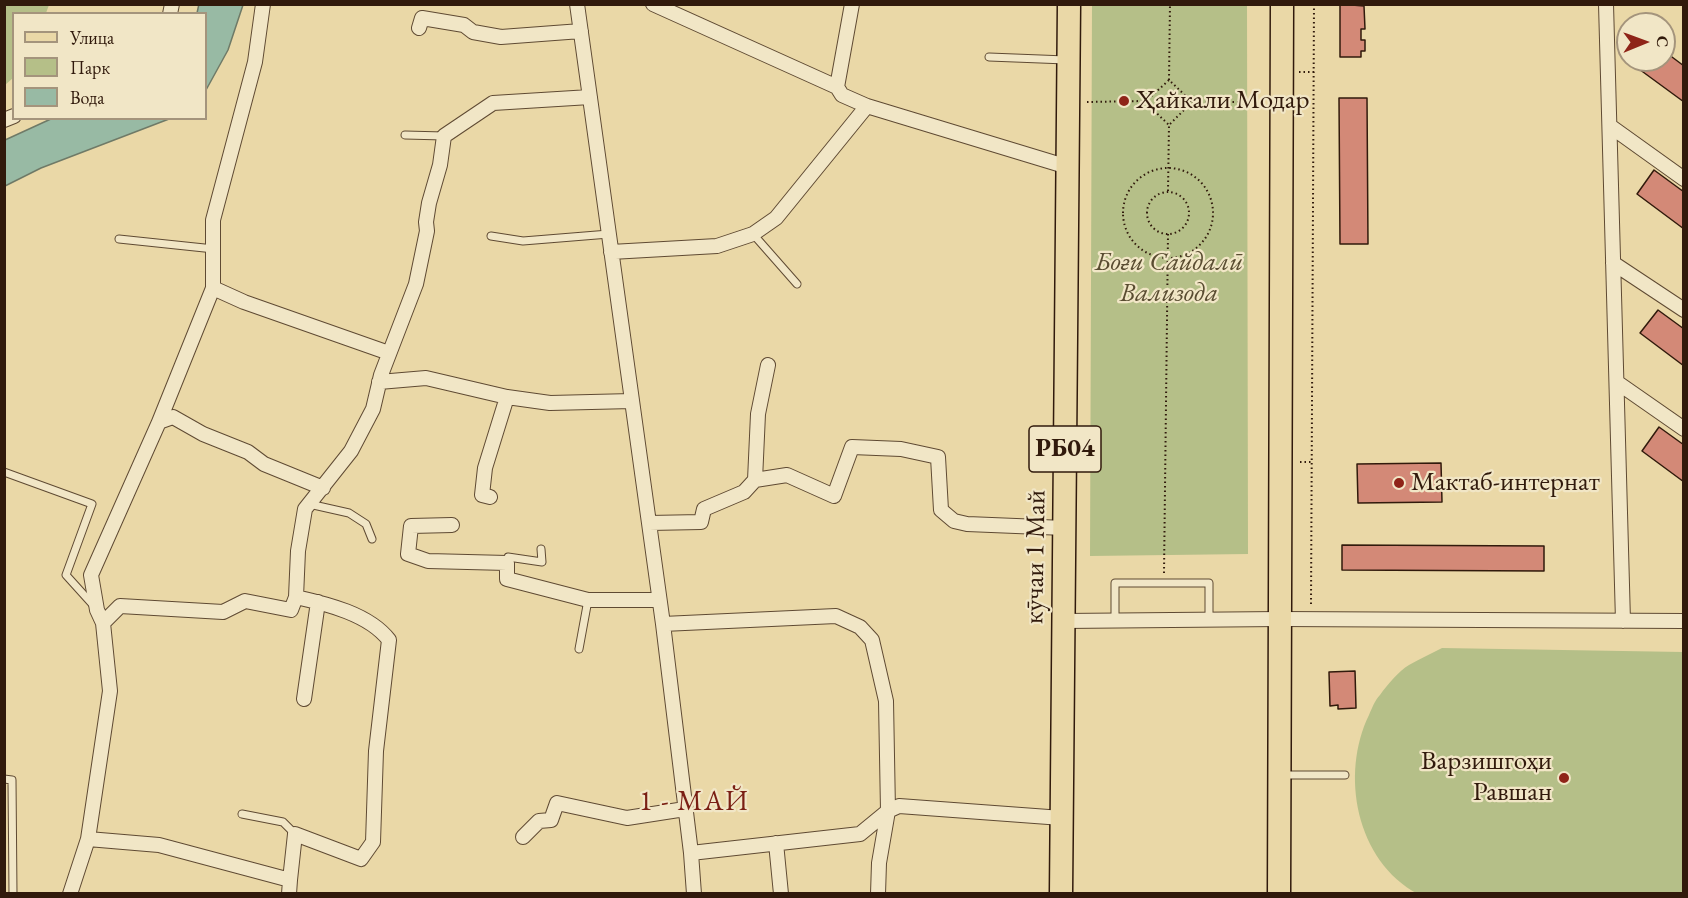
<!DOCTYPE html>
<meta charset="utf-8">
<style>
body{margin:0}
#map{position:relative;width:1688px;height:898px;overflow:hidden;background:#ead8a7;font-family:"EB Garamond",serif}
canvas{display:block}
.frame{position:absolute;inset:0;border:6px solid #311a0c;pointer-events:none}
.legend{position:absolute;left:12px;top:12px;width:195px;height:108px;box-sizing:border-box;background:#f1e6c6;border:2px solid #a4947c;margin:0;padding:8px 10px;list-style:none;font-size:18px;color:#311a0c}
.legend li{display:flex;align-items:center;gap:12px;height:30px}
.legend b{width:30px;border:2px solid #a4947c}
.north{position:absolute;left:1616px;top:12px;width:60px;height:60px;box-sizing:border-box;background:#f1e6c6;border:2px solid #a4947c;border-radius:50%;rotate:89deg;font-size:16px;font-weight:700;line-height:24px;text-align:center;color:#311a0c}
.north::after{content:'';display:block;margin:auto;width:21px;height:27px;background:#8f2418;clip-path:polygon(50% 0,100% 100%,50% 72%,0 100%)}
</style>
<div id="map">
<canvas width="1688" height="898"></canvas>
<div class="frame"></div>
<ul class="legend">
<li><b style="height:8px;background:#ead8a7"></b>Улица</li>
<li><b style="height:16px;background:#b5bf88"></b>Парк</li>
<li><b style="height:16px;background:#98baa4"></b>Вода</li>
</ul>
<div class="north">С</div>
</div>
<script>
const c = document.querySelector('canvas').getContext('2d');
c.lineJoin = 'round';
function fill(path, color) {
  c.fillStyle = color;
  c.fill(path, 'evenodd');
}
function trace(path, color, width, dash) {
  c.strokeStyle = color;
  c.lineWidth = width;
  c.lineCap = dash ? 'butt' : 'round';
  c.setLineDash(dash || []);
  c.stroke(path);
}
function drawText(font, color, halo, rows, align = 'center') {
  c.font = font + ' "EB Garamond",serif';
  c.lineWidth = 4.5;
  c.setLineDash([]);
  c.textBaseline = 'middle';
  c.strokeStyle = halo;
  c.fillStyle = color;
  for (const [text, x, y, turn = 0] of rows) {
    c.save();
    c.translate(x, y);
    c.rotate((+turn || 0) * Math.PI / 180);
    c.textAlign = isNaN(turn) ? turn : align;
    if (halo) c.strokeText(text, 0, 0);
    c.fillText(text, 0, 0);
    c.restore();
  }
}
fill(new Path2D(`
 M5,4L49,5L46,13L14,14L13,78L5,85Z
 M1092,5H1247L1248,554L1090,556Z
 M1442,648L1683,652V893L1418,894C1356,861 1340,774 1369,715C1372,708 1375,700 1380,695C1387,685 1399,671 1409,665C1419,659 1431,654 1442,648Z`), '#b5bf88');
const water = new Path2D(`
 M199,4L243,5L228,50L206,90V14L197,13Z
 M53,118H169V119L41,168L5,186V140Z`);
fill(water, '#98baa4');
trace(water, '#6f7a67', 1.5);
const building = new Path2D(`
 M1340,4L1364,6L1365,29H1361V40H1365V51H1361V57H1340Z
 M1664,51L1684,66V102L1628,61L1664,60Z
 M1339,98H1367L1368,244H1340Z
 M1654,170L1684,192V229L1637,194Z
 M1658,310L1684,329V366L1640,333Z
 M1659,427L1684,445V482L1642,451Z
 M1441,463L1442,502L1358,503L1357,464Z
 M1342,545L1544,546V571L1342,570Z
 M1355,671L1356,708L1338,709V705L1330,706L1329,672Z`);
fill(building, '#d38977');
trace(building, '#311a0c', 1.5);
const lane = new Path2D(`
 M989,57L1066,60
 M405,135L444,136
 M753,234L797,284
 M491,236L523,241L609,234
 M119,239L214,249
 M4,472L92,504L66,575L94,606
 M309,504L349,513L366,524L372,539
 M507,561L508,557L542,562L541,549
 M1115,620V583H1209V619
 M579,649L588,600
 M1282,775H1345
 M4,779L12,780L13,894
 M242,814L283,822L295,834`);
const street = new Path2D(`
 M577,4L663,624L691,853L694,894
 M653,4L837,87L842,95L867,106L1068,167
 M1606,4L1623,621
 M170,14L172,4
 M419,28L422,18L464,25L473,32L501,37L581,31
 M837,87L852,4
 M4,120L14,116
 M1610,126L1684,179
 M611,252L717,246L753,234L776,218L867,106
 M1613,263L1684,310
 M213,288L244,302L389,353
 M379,382L426,378L507,397L550,403L632,401
 M1618,383L1684,429
 M159,422L173,417L203,434L248,452L264,464L323,488
 M755,480L758,414L768,365
 M490,497L482,495L485,468L507,397
 M649,523L701,522L704,509L744,492L755,480L787,475L834,496L852,447L901,449L938,457L941,510L954,521L967,524L1065,528
 M452,525L411,526L408,554L428,561L507,563V579L588,600H659
 M296,597L298,551L305,509L351,451L373,409L381,375L416,284L427,231L426,222L429,203L440,165L444,136L493,103L590,97
 M1064,621L1280,619L1684,621
 M103,623L120,606L223,612L245,601L291,610L296,597C327,604 369,614 389,640L376,751L373,842L361,859L295,834L290,880
 M663,624L836,616L860,627L872,640L886,701L888,811L879,863L878,894
 M304,699L318,602
 M523,837L539,821L551,820L557,803L627,818L685,809
 M88,839L159,845L290,880L289,894
 M776,843L781,894
 M691,853L860,834L888,811L899,806L1062,818
 M70,894L88,839L110,691L103,623L97,610L91,575L159,422L213,288V220L255,62L263,4`);
const primary = new Path2D(`
 M1061,894L1069,4
 M1279,894L1282,4`);
trace(lane, '#5f4a33', 9);
trace(street, '#5f4a33', 16);
trace(primary, '#311a0c', 25);
trace(new Path2D(`
 M1299,72H1314
 M1169,80L1170,4
 M1087,102L1144,101
 M1192,102H1264
 M1123 213a45 45 0 1 1 90 0a45 45 0 1 1-90 0Z
 M1168,191L1169,125L1192,102L1169,80L1145,102L1169,125
 M1147 213a21 21 0 1 1 42 0a21 21 0 1 1-42 0Z
 M1300,462H1312
 M1164,573L1168,234
 M1311,604L1314,4`), '#311a0c', 2, [1.5, 3]);
trace(lane, '#f1e6c6', 7);
trace(street, '#f1e6c6', 14);
trace(primary, '#ead8a7', 22);
for (const [x, y, r, color] of [
 [1124,101,6,"#8f2418"],
 [1399,483,6,"#8f2418"],
 [1564,778,6,"#8f2418"]
]) {
  const dot = new Path2D();
  dot.arc(x, y, r, 0, 2 * Math.PI);
  c.fillStyle = color;
  c.fill(dot);
  trace(dot, '#f1e6c6', 2);
}
for (const [x, y, w] of [
 [1065,449,72]
]) {
  const box = new Path2D();
  box.roundRect(x - w / 2, y - 23, w, 46, 4.5);
  c.fillStyle = '#f1e6c6';
  c.fill(box);
  trace(box, '#311a0c', 1.5);
}
drawText('bold 26px', '#311a0c', null, [
 ["РБ04",1065,449]
]);
drawText('27px', '#311a0c', '#f1e6c6', [
 ["Ҳайкали Модар",1136,101],
 ["Мактаб-интернат",1411,483],
 ["Варзишгоҳи",1552,762,"right"],
 ["Равшан",1552,793,"right"]
], 'left');
drawText('italic 27px', '#594c31', '#f1e6c6', [
 ["Боғи Сайдалӣ",1169,263],
 ["Вализода",1169,294]
]);
drawText('27px', '#311a0c', '#f1e6c6', [
 ["кӯчаи 1 Май",1036,557,-89]
]);
c.letterSpacing = '1.5px';
drawText('28px', '#7a1f14', '#f1e6c6', [
 ["1 - МАЙ",694,802]
]);
c.letterSpacing = '0px';
</script>
